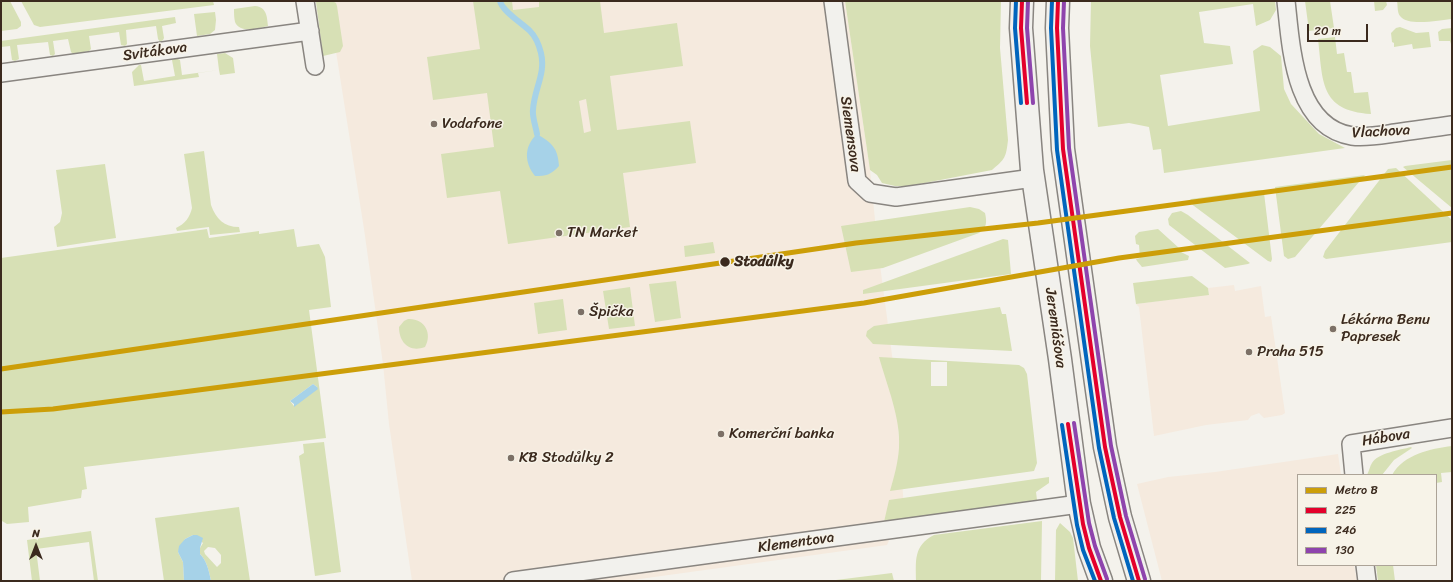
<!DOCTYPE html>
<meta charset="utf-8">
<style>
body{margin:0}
#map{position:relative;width:1453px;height:582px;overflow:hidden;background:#f4f2ec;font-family:Sriracha,sans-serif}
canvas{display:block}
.frame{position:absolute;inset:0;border:2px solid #3b2a1e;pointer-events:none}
.legend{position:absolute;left:1297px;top:474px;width:140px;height:92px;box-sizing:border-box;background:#f7f3e8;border:1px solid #aca397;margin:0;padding:5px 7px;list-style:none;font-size:12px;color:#3b2a1e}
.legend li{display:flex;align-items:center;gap:8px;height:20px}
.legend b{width:20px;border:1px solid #aca397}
.north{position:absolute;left:16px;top:526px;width:40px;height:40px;-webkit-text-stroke:3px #f7f3e8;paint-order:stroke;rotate:0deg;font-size:11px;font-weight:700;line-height:16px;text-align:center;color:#3b2a1e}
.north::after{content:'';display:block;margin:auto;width:14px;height:18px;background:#3b2a1e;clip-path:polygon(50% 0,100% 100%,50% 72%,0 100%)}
.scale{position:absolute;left:1307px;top:24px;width:61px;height:18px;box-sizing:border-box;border:2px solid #3b2a1e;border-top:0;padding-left:5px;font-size:12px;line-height:14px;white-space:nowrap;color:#3b2a1e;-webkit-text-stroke:3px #f7f3e8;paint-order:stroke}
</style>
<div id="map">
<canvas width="1453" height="582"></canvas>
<div class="frame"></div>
<ul class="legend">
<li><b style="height:5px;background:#cc9e08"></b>Metro B</li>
<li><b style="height:5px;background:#e4002b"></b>225</li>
<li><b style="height:5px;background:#0065bd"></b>246</li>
<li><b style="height:5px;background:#8e44ad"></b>130</li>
</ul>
<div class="north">N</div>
<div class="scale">20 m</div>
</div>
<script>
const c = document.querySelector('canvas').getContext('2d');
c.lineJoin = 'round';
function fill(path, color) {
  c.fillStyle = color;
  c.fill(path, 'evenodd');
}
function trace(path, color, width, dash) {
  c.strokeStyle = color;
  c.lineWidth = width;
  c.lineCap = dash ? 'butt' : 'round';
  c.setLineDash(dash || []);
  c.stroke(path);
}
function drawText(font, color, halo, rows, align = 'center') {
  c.font = font + ' Sriracha,sans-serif';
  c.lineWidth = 3;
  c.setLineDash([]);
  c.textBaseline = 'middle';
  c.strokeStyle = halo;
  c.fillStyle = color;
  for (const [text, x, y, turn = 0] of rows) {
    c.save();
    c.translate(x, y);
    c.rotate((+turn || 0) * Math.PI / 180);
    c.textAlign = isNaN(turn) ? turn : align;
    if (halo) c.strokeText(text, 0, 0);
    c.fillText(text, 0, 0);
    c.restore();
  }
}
fill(new Path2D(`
 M328,1H845L870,170L878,250L894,370L904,508L887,545L625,581H412L389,424L383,364L364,229Z
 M1234,285L1235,291L1261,286L1265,317L1271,316L1285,413L1282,415L1264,418L1259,413L1251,416L1248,420L1206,425L1154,436L1139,307L1136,304L1209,294L1208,288Z
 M1338,454L1341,475H1298V565H1354L1357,581H1162L1137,484L1168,477L1215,472Z`), '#f5eade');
fill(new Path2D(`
 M1,1H10L21,22V26L17,29L1,31Z
 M21,1H213L214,5L40,27L34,25Z
 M332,1L336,3L337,6L343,46L340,52L323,56L316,2Z
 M473,1H512L513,10L539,7V1H600L604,33L677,23L683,66L610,76L617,130L690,121L696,163L623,173L630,227L508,244L500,191L447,198L441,154L494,147L487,93L433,100L427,57L480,49ZM586,99L591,131L584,133L579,101Z
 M845,1H1001L1000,48L1008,140C1006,158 1005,159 992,170L909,186H895L882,183L877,175L870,170Z
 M1091,1H1275L1276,10L1270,20L1256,26L1253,4L1199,12L1204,43L1230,46L1233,64L1160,75L1168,126L1260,111L1253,51L1262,45L1270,47L1281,56L1284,89L1291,104L1319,134L1345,148L1164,173L1161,149L1153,150L1149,127L1129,123L1098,127L1090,46Z
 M1305,1H1330L1334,28L1309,31Z
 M1374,1H1386L1387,5L1383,10L1375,11Z
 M1397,1H1452V19C1440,20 1408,27 1400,16C1397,12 1398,6 1397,1Z
 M255,6C267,7 267,17 268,26C259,28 240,34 235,22C234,18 234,13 234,9Z
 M215,12L216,20L215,30L210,34L197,36L194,14Z
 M175,17L176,23L162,26L164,38L163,40L160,42L158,39L156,26L126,30L127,44L125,46L121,45L119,32L89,36L91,49L89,51L73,54L71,52L68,39L53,41L55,54L53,56L50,55L48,42L17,45L19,59L15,61L12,60L10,46L1,47V41Z
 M1400,27L1416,33L1429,32L1431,47L1413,49L1412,44L1394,47V43L1392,42L1391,33L1396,28Z
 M1452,28V44H1451L1450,41H1439L1438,32L1442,29Z
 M1335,37L1337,54L1344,53L1347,72H1351L1354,93L1368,92L1371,114C1319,111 1323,80 1318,39Z
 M225,53L233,58L235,73L220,75L219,70L198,73L199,77L134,86L132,72L139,65H141L144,81L175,76L172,60L176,58L180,60L182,75L219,70L217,54Z
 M204,151L211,205C216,219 224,227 239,227L240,232L210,235L209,227L177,231L176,228C185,224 190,217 192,208L184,154Z
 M1452,160V208L1403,167L1405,166Z
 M105,164L116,238L57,247L54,227L60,222L62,213L56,170Z
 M1396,168L1452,220V242L1326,259L1323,257L1325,251L1388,169Z
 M1365,175L1295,257L1288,259L1284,256L1275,187Z
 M1258,190H1262L1264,193L1272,259L1271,262L1268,261L1190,203V200L1191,199Z
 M970,207L979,209L985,213C987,222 987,228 979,233L883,268L851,272L841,226Z
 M1181,211L1188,215L1250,263L1248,264L1225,268L1169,225L1168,219L1172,213Z
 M207,229L209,238L259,231V234L294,229L297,247L319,244L325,257L331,307L309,310L326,438L84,467L87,489L82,490L81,498L28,507L29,522L7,524L2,521L1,258ZM313,384L317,387L294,406L290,401Z
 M1158,229L1179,248V251L1189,256L1188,260L1142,267L1137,261L1136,259L1140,258L1139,245L1136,244L1135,236L1139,232Z
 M1003,239L1008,240L1011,274L863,294V290Z
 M713,242L715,253L685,257L684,246Z
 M1192,276L1208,288L1209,295L1136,304L1133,283Z
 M676,281L681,318L655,322L649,284Z
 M630,287L635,326L609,329L603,291Z
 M563,299L567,330L538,334L534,303Z
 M1000,307L1002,314H1006L1012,351L873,344L866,336L867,331L874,326Z
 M408,319C424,318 433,333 425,347C409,353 399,342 399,327L404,321Z
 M879,357L1019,365L1024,368L1027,374L1037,463L1034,471L890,491C894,477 898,463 899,448C901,418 887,386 879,357ZM931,362H947V386H931Z
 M324,442L341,572L315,576L299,456L304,453L303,444Z
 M1452,446V472L1441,473L1442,482L1436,483V475H1392C1404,454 1430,449 1452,446Z
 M1411,447L1412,448L1394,460L1382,475H1367C1369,471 1370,466 1372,463C1378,453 1400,450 1411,447Z
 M1049,477V483L1036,492L1037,500L884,522L889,500Z
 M239,507L250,581H211C209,571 207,561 200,554V548L203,543L193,535L185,539L178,552L183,562L184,581H164L155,518ZM208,547L215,548L221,555V563L217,567L205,554L204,551Z
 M1042,521L1041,581H916C916,561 913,546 934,535Z
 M1060,523L1070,532L1073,538L1078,581H1055L1056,530Z
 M91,531L98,581H94L89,542L36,549L40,581H32L27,540Z
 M1376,565H1393L1395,581H1378Z
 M892,573L894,581H828Z`), '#d7e0b5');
fill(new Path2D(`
 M537,134C552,143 558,148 559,166C551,175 546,176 535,176C524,162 524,146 537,134Z
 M313,384L317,387L318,389L294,407V404L290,401Z
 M193,535H197L203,538L200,548V554C207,561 209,571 211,581H184L183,562L178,552L179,546L185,539Z`), '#a6d2e8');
trace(new Path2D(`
 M500,1C502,11 522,23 530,31C535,36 539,45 541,53C546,74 534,89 533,110C532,117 536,127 537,134`), '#a6d2e8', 6);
const street = new Path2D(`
 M305,1L315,66
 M833,1L857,181L870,193L896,197L1033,178
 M1286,1C1291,46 1294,127 1352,136C1365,138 1381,135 1395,133C1414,130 1433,128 1452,125
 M1,73L310,31
 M1354,475L1351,444L1452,428
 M1365,565L1367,581
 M513,581L1079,504`);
const secondary = new Path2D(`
 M1022,1L1021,28L1032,170L1060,359L1079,504L1089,548L1101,581
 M1058,1L1057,28L1063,149L1105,447L1120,517L1139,581`);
trace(street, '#898580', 20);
trace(secondary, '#898580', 25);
trace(street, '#f2f1ed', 17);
trace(secondary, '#f2f1ed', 22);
trace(new Path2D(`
 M1022,1L1021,28L1027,103
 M1058,1L1057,28L1063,149L1105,447L1120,517L1139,581
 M1068,424L1083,524L1089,548L1101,581`), '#e4002b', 4);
trace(new Path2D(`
 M1016,1L1015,28L1021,103
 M1052,1L1051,28L1057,150L1099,448L1114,518L1133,581
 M1062,425L1077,525L1083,550L1095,581`), '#0065bd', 4);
trace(new Path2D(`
 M1028,1L1027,28L1033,103
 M1064,1L1063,28L1069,148L1111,446L1126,516L1145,579
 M1074,423L1089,523L1095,546L1107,579`), '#8e44ad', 4);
trace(new Path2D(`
 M1,369L856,243L1038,223L1452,167
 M1,412L53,409L864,303L1119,258L1452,213`), '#cc9e08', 5);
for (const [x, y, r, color] of [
 [434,124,4,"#7c7066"],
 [559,233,4,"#7c7066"],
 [725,262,5.5,"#3b2a1e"],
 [581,312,4,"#7c7066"],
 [1333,329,4,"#7c7066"],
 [1249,352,4,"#7c7066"],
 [721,434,4,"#7c7066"],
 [511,458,4,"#7c7066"]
]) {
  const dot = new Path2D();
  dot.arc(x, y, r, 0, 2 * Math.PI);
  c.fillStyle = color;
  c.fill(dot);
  trace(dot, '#f7f3e8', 1.5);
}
drawText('15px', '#3b2a1e', '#f7f3e8', [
 ["Svitákova",155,52,-8],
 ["Vlachova",1381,132,-3],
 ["Siemensova",850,134,82],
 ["Jeremiášova",1055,328,82],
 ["Hábova",1386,438,-9],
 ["Klementova",796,543,-8]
]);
drawText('15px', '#3b2a1e', '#f7f3e8', [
 ["Vodafone",442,124],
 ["TN Market",567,233],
 ["Špička",589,312],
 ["Lékárna Benu",1341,320],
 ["Papresek",1341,337],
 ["Praha 515",1257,352],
 ["Komerční banka",729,434],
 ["KB Stodůlky 2",519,458]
], 'left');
drawText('bold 15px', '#3b2a1e', '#f7f3e8', [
 ["Stodůlky",734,262]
], 'left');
</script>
